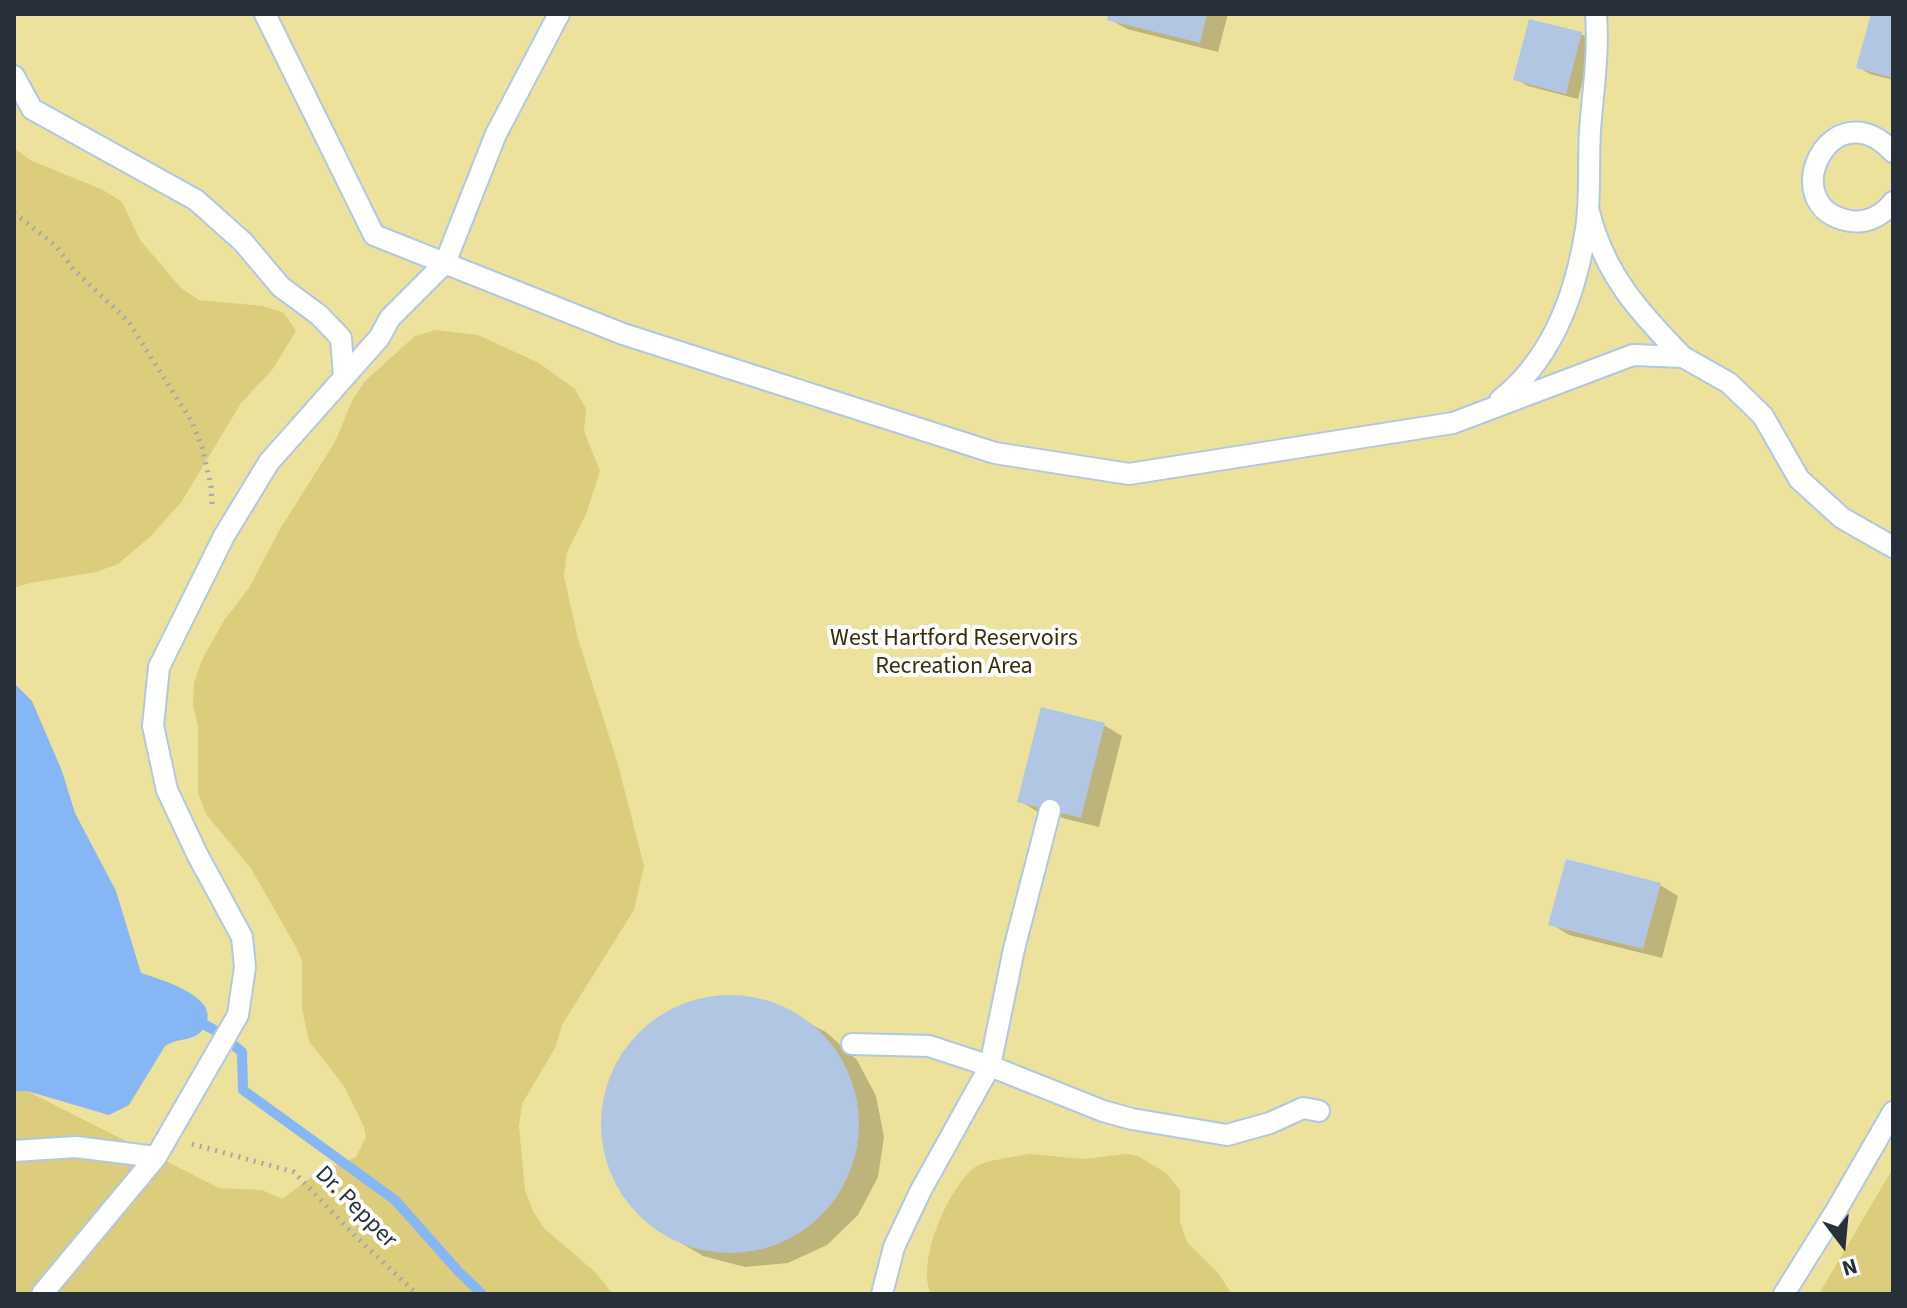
<!DOCTYPE html>
<style>
body{margin:0}
#map{position:relative;width:1907px;height:1308px;overflow:hidden;background:#fafafa;font-family:"Source Sans 3",sans-serif}
canvas{display:block}
.frame{position:absolute;inset:0;border:16px solid #272f3b;pointer-events:none}
.north{position:absolute;left:1803px;top:1204px;width:80px;height:80px;-webkit-text-stroke:6px #fff;paint-order:stroke;rotate:164deg;font-size:22px;font-weight:700;line-height:32px;text-align:center;color:#272f3b}
.north::after{content:'';display:block;margin:auto;width:28px;height:36px;background:#272f3b;clip-path:polygon(50% 0,100% 100%,50% 72%,0 100%)}
</style>
<div id="map">
<canvas width="1907" height="1308"></canvas>
<div class="frame"></div>
<div class="north">N</div>
</div>
<script>
const c = document.querySelector('canvas').getContext('2d');
c.lineJoin = 'round';
function fill(path, color) {
  c.fillStyle = color;
  c.fill(path, 'evenodd');
}
function trace(path, color, width, dash) {
  c.strokeStyle = color;
  c.lineWidth = width;
  c.lineCap = dash ? 'butt' : 'round';
  c.setLineDash(dash || []);
  c.stroke(path);
}
function drawText(font, color, halo, rows, align = 'center') {
  c.font = font + ' "Source Sans 3",sans-serif';
  c.lineWidth = 8;
  c.setLineDash([]);
  c.textBaseline = 'middle';
  c.strokeStyle = halo;
  c.fillStyle = color;
  for (const [text, x, y, turn = 0] of rows) {
    c.save();
    c.translate(x, y);
    c.rotate((+turn || 0) * Math.PI / 180);
    c.textAlign = isNaN(turn) ? turn : align;
    if (halo) c.strokeText(text, 0, 0);
    c.fillText(text, 0, 0);
    c.restore();
  }
}
fill(new Path2D(`
 M14,14H1893V1294H14Z`), '#ede29b');
fill(new Path2D(`
 M14,148L30,160L103,190L122,202L140,240L181,288L199,300L263,306L284,313L296,331L272,370L241,403L182,501L151,536L118,564L96,572L30,583L14,588Z
 M436,330L478,335L539,363L575,389L586,409L584,431L600,471L586,514L567,552L564,576L578,639L617,761L644,866L634,910L562,1025L556,1046L522,1104L519,1127L525,1190L533,1211L544,1228L595,1272L613,1294H14V1091H27L219,1188L262,1190L282,1199L317,1173L356,1157L366,1137L364,1127L344,1086L309,1041L302,1009V961L295,945L250,867L206,814L198,793V726L193,705L194,683L202,660L223,622L249,588L280,529L335,442L352,401L365,381L415,336Z
 M1029,1154L1083,1159L1127,1154L1138,1156L1166,1173L1180,1190V1222L1187,1242L1218,1273L1232,1294H931C916,1261 948,1189 974,1168C983,1160 1016,1157 1029,1154Z
 M1893,1168V1294H1819Z`), '#dbcd7b');
fill(new Path2D(`
 M14,683L32,701L62,771L75,813L116,891L141,973C159,979 216,995 207,1022C205,1027 200,1034 195,1036C185,1041 175,1039 165,1046L129,1105L109,1115L27,1091H14Z`), '#86b6f5');
fill(new Path2D(`
 M1110,14H1228L1218,52L1127,29L1109,19Z
 M1873,14H1893V80L1870,74L1858,67Z
 M1530,21L1581,34L1593,41L1578,99L1528,86L1516,79Z
 M1104,725L1122,736L1099,827L1038,812L1020,801Z
 M1660,885L1678,896L1662,958L1569,935L1551,924Z
 M722,997L763,1001L826,1032L857,1060L876,1096L884,1137L878,1177L858,1215L827,1245L788,1263L745,1267L703,1256L678,1241L641,1217L616,1183L603,1142L604,1099L620,1059L646,1027L682,1006Z`), '#0003');
trace(new Path2D(`
 M196,1020L216,1031L242,1052L243,1090L395,1200L459,1272L482,1294`), '#86b6f5', 10);
fill(new Path2D(`
 M1108,14H1207L1200,43L1107,20Z
 M1871,14H1893V78L1856,68Z
 M1529,19L1582,32L1566,94L1513,80Z
 M1041,707L1105,723L1081,818L1017,802Z
 M1566,859L1661,883L1643,949L1548,925Z
 M601 1124a129 129 0 1 1 258 0a129 129 0 1 1-258 0Z`), '#b0c6e2');
const lane = new Path2D(`
 M265,14L374,235L623,334L995,453L1129,474L1453,423L1633,355L1683,357L1729,383L1763,416L1799,479L1842,518L1893,547
 M14,76L32,109L196,200L243,242L281,287L319,315L341,338L344,377
 M1893,152C1832,86 1772,207 1850,221C1867,224 1883,215 1893,202
 M1589,212C1605,275 1639,312 1683,357
 M1500,400C1552,359 1576,293 1586,229C1591,196 1588,163 1590,130C1593,91 1599,54 1596,14
 M852,1044L929,1046L990,1066L1103,1111L1132,1119L1227,1135L1270,1123L1303,1108L1319,1111
 M14,1151L76,1147L156,1157
 M42,1294L156,1157L238,1015L245,967L242,937L197,854L167,790L153,726L159,667L224,536L269,462L379,338L390,318L445,263L496,134L559,14
 M882,1294L894,1247L921,1190L990,1066L1014,949L1050,810
 M1784,1294L1837,1209L1893,1112`);
trace(lane, '#b1c7e3', 24);
trace(new Path2D(`
 M14,213L56,246L74,270L128,321L192,422L202,447L211,486L212,505
 M192,1144L294,1172L356,1237L417,1294`), '#a5a9ad', 5, [2, 6]);
trace(lane, '#fff', 20);
drawText('24px', '#342e09', '#fff', [
 ["West Hartford Reservoirs",954,640],
 ["Recreation Area",954,668]
]);
drawText('24px', '#272f3b', '#fff', [
 ["Dr. Pepper",355,1208,45]
]);
</script>
